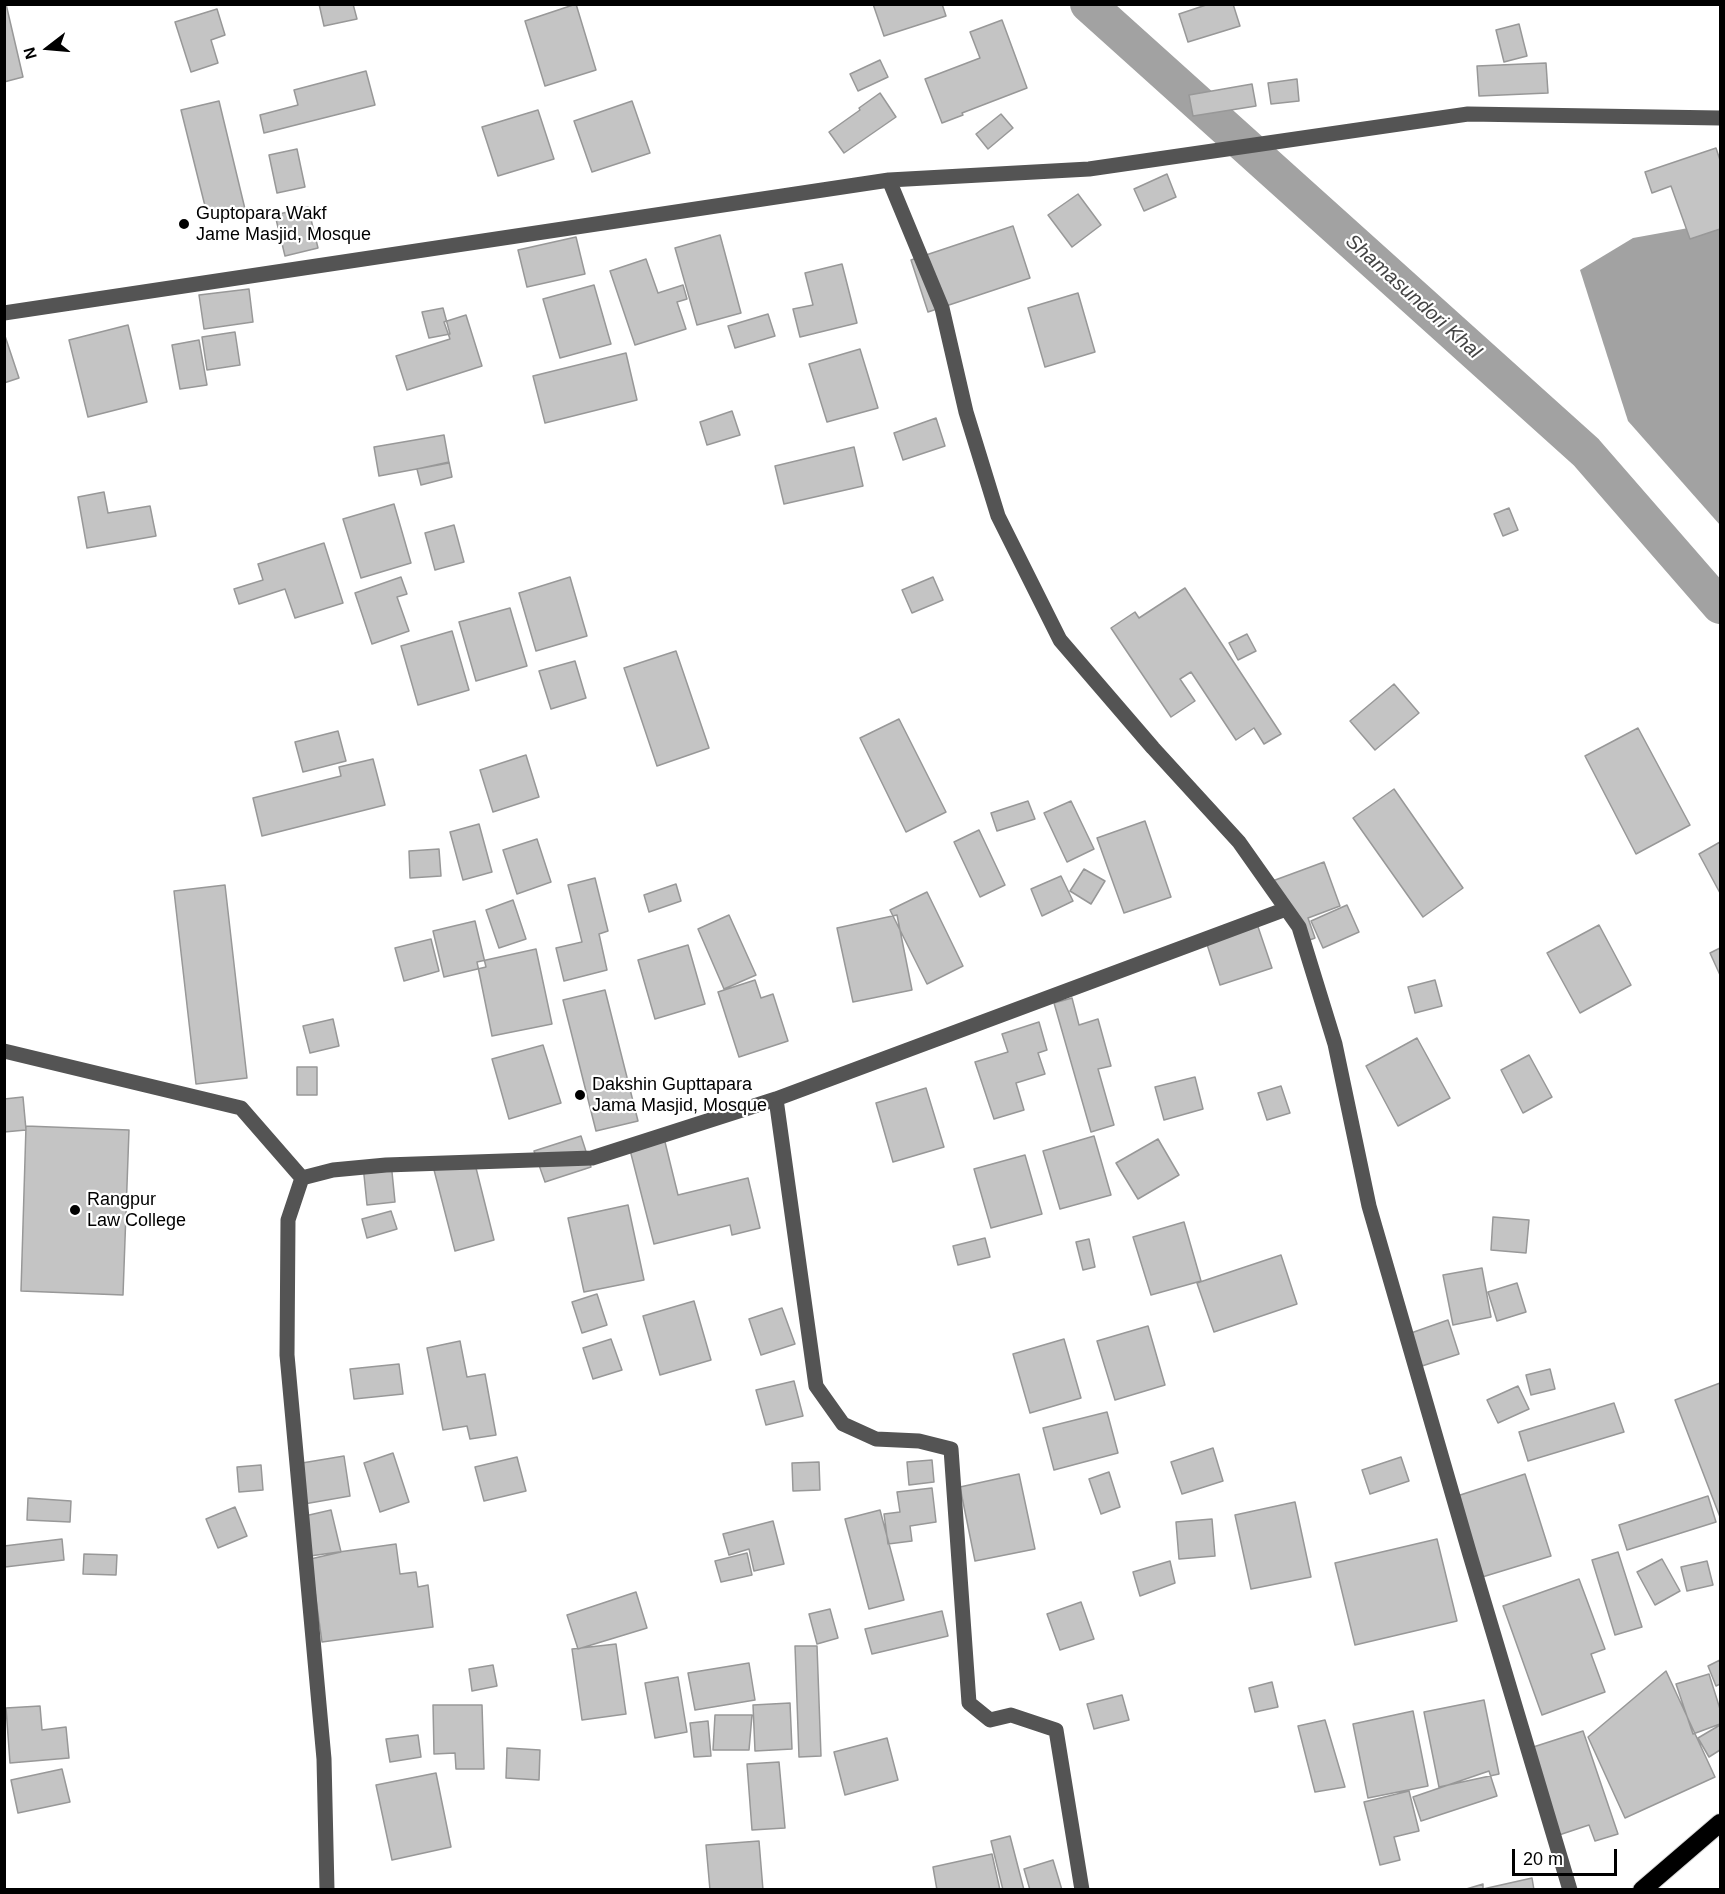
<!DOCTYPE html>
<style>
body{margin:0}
#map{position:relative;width:1725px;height:1894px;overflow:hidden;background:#fff;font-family:Arial,sans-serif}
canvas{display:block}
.frame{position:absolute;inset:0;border:6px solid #000;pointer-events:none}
.north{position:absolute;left:18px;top:18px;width:60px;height:60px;-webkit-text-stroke:4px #fff;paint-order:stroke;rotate:254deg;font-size:16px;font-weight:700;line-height:24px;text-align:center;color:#000}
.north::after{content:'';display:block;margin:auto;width:21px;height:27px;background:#000;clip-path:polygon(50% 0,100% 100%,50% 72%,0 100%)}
.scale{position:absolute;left:1512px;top:1849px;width:105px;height:27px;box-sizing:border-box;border:3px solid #000;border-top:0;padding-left:8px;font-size:18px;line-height:21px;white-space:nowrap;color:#000;-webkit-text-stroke:4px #fff;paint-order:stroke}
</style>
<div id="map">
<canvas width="1725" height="1894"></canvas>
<div class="frame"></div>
<div class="north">N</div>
<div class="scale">20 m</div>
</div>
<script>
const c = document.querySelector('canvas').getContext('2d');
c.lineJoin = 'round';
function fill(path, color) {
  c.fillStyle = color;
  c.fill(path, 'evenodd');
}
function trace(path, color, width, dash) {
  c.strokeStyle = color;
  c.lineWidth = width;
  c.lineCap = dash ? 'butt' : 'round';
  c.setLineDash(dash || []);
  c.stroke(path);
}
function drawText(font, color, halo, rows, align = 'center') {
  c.font = font + ' Arial,sans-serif';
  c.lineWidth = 4.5;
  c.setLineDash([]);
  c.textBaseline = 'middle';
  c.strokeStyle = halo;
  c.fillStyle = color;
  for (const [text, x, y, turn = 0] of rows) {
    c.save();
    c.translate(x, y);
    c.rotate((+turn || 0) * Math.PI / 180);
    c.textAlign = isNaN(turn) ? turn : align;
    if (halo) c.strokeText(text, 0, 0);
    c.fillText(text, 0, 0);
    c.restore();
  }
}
fill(new Path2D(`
 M1720,226V525L1628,421L1580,270L1633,238L1694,227Z`), '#a2a2a2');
trace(new Path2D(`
 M1088,4L1586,452L1720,606`), '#a2a2a2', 36);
const building = new Path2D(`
 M4,4H6L23,77L4,82Z
 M319,4H353L357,19L324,26Z
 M576,4L596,70L545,86L525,21Z
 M873,4H942L946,16L884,36Z
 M1209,4H1233L1240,26L1188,42L1179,14Z
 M217,9L225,35L211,40L218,63L191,72L175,22Z
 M1002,20L1027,88L962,113L963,115L942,123L925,79L980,58L970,32Z
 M1519,24L1527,56L1504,62L1496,30Z
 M880,60L888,77L858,91L850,74Z
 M1546,63L1548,93L1479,96L1477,66Z
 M366,71L375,105L264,133L260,115L298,105L294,90Z
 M1297,79L1299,101L1271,104L1268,83Z
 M1252,84L1256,106L1193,116L1189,95Z
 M880,93L896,117L844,153L829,132L860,110L859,108Z
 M219,101L245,209L208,218L181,110Z
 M632,101L650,153L592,172L574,121Z
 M538,110L554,159L498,176L482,127Z
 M1001,114L1013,128L988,149L976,134Z
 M1716,148L1720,160V229L1690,239L1671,186L1652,193L1645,172Z
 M297,149L305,187L277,193L269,155Z
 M1167,174L1176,197L1144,211L1134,189Z
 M1078,194L1101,225L1072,247L1048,215Z
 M308,207L318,248L285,256L275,215Z
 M1013,226L1030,278L928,312L911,260Z
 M720,235L741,313L697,325L675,248Z
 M576,237L585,274L527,287L518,250Z
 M646,259L658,293L683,285L687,299L677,302L686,329L635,345L610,271Z
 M842,264L857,323L800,337L793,309L813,305L805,273Z
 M594,285L611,344L560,358L543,299Z
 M249,289L253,322L204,329L199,295Z
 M1078,293L1095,352L1045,367L1028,308Z
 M443,308L450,334L429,338L422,312Z
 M768,314L775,336L735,348L728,326Z
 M466,315L482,366L407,390L396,356L450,339L444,322Z
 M128,325L147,402L88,417L69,340Z
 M235,332L240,365L207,370L202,337Z
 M4,333L19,378L4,383Z
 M199,340L207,385L180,389L172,345Z
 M860,349L878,408L827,422L809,364Z
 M626,353L637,400L545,423L533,376Z
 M732,411L740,435L707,445L700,422Z
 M936,418L945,446L903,460L894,433Z
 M444,435L449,463L379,476L374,447Z
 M854,447L863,486L784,504L775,466Z
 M449,462L452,477L421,485L417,469Z
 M104,492L108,513L150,506L156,536L87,548L78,497Z
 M394,504L411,563L361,578L343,519Z
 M1509,508L1518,530L1503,536L1494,514Z
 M454,525L464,562L435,570L425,533Z
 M324,543L343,603L295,618L285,589L239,604L234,589L263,580L258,564Z
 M401,577L407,594L397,597L409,631L372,644L355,593Z
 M570,577L587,636L536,651L519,593Z
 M933,577L943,600L912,613L902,590Z
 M1185,588L1281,734L1264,744L1254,728L1236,740L1191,672L1180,679L1195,701L1171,717L1111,628L1135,612L1139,618Z
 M510,608L527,666L476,681L459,622Z
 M452,631L469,690L418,705L401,646Z
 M1247,634L1256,651L1238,660L1229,643Z
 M676,651L709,748L657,766L624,668Z
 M575,661L586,698L551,709L539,671Z
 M1394,684L1419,713L1375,750L1350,721Z
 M899,719L946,812L906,832L860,738Z
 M1638,728L1690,825L1636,854L1585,756Z
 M338,731L346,761L303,772L295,742Z
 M526,755L539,797L493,812L480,770Z
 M373,759L385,805L262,836L253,798L341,776L339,767Z
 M1394,789L1463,888L1423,917L1353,818Z
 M1028,801L1035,819L997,831L991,813Z
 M1071,801L1094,849L1067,862L1044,813Z
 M1145,821L1171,897L1124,913L1097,838Z
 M479,824L492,872L463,880L450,832Z
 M979,830L1005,885L980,897L954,842Z
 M537,839L551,882L517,894L503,850Z
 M1720,842V893L1699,854Z
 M439,849L441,876L410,878L409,851Z
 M1324,862L1340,906L1308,918L1315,938L1299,944L1284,902L1267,883Z
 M1084,869L1105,881L1091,904L1070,891Z
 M1061,876L1073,901L1042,916L1031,889Z
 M595,878L608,931L599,934L607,970L564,981L556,948L582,942L568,885Z
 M676,884L681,901L649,912L644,895Z
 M225,885L247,1078L196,1084L174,891Z
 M927,892L963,966L927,984L890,910Z
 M513,900L526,939L499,948L486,910Z
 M1347,905L1359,932L1323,948L1311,921Z
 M729,915L756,975L724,989L698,929Z
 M897,915L912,990L853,1002L837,928Z
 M1255,918L1272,968L1220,985L1204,935Z
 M475,921L486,967L444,977L433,931Z
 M1599,925L1631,985L1580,1013L1547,953Z
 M431,939L439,971L404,981L395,948Z
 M688,945L705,1004L655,1019L638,960Z
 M1720,948V975L1710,953Z
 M536,949L552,1024L492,1036L477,962Z
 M755,980L761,998L773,994L788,1041L739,1057L718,992Z
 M1435,980L1442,1006L1415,1013L1408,987Z
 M605,990L638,1121L596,1131L563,1000Z
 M1072,998L1079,1025L1098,1019L1111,1066L1098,1069L1114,1125L1091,1132L1054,1003Z
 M333,1019L339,1046L310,1053L303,1026Z
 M1039,1022L1047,1050L1038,1053L1045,1074L1016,1083L1024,1110L994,1119L975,1062L1008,1052L1002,1034Z
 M1417,1038L1450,1098L1398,1126L1366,1066Z
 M543,1045L561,1103L509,1119L492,1059Z
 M1529,1055L1552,1097L1523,1113L1501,1070Z
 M297,1067H317V1095H297Z
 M1195,1077L1203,1109L1164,1120L1155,1087Z
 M1281,1086L1290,1113L1267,1120L1258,1093Z
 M926,1088L944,1147L893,1162L876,1103Z
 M23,1097L26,1130L4,1132V1099Z
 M26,1126L129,1130L123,1295L21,1291Z
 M581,1136L591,1167L545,1182L534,1151Z
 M1094,1136L1111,1195L1060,1209L1043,1151Z
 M664,1138L678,1195L748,1178L760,1228L732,1235L730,1225L654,1244L629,1146Z
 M1158,1139L1179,1175L1138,1199L1116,1163Z
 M1025,1155L1042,1214L991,1228L974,1169Z
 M473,1156L494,1240L455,1251L433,1166Z
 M391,1162L395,1202L367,1205L363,1165Z
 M628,1205L644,1280L584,1292L568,1218Z
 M391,1211L397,1229L367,1238L362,1219Z
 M1493,1217L1529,1220L1526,1253L1491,1250Z
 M1184,1222L1201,1281L1151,1295L1133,1237Z
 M985,1238L990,1257L958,1265L953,1246Z
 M1089,1239L1095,1267L1083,1270L1076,1242Z
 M1281,1255L1297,1304L1214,1332L1197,1283Z
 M1482,1268L1491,1317L1453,1325L1443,1275Z
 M1517,1283L1526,1312L1497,1321L1488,1292Z
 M597,1294L607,1325L582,1333L572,1302Z
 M694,1301L711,1360L660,1375L643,1316Z
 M782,1308L795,1344L761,1355L749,1319Z
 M1448,1320L1459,1354L1422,1366L1411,1333Z
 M1148,1326L1165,1385L1115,1400L1097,1341Z
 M611,1339L622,1370L593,1379L583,1348Z
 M1064,1339L1081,1398L1030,1413L1013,1354Z
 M460,1341L467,1377L485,1374L496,1435L470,1439L467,1426L443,1430L427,1348Z
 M399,1364L403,1394L354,1399L350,1369Z
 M1550,1369L1555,1389L1531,1395L1526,1375Z
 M794,1381L803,1416L766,1425L756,1390Z
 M1720,1383V1517L1675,1400Z
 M1518,1386L1529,1409L1498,1423L1487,1400Z
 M1614,1403L1624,1432L1528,1461L1519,1432Z
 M1107,1412L1118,1453L1054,1470L1043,1428Z
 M1213,1448L1223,1481L1182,1494L1171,1462Z
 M393,1453L409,1502L380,1512L364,1463Z
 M344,1456L350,1496L304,1504L296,1464Z
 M517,1457L526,1491L484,1501L475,1467Z
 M1401,1457L1409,1481L1370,1494L1362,1470Z
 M932,1460L934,1482L909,1485L907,1462Z
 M819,1462L820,1490L793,1491L792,1463Z
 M261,1465L263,1490L239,1492L237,1467Z
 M1109,1472L1120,1507L1101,1514L1089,1479Z
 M1019,1474L1035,1549L975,1561L960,1487Z
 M1525,1474L1551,1556L1479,1578L1454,1497Z
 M932,1488L936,1522L910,1526L912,1541L888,1544L884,1514L900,1512L897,1492Z
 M1708,1496L1716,1522L1627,1550L1619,1525Z
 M28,1498L71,1501L70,1522L27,1520Z
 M1295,1502L1311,1577L1251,1589L1235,1515Z
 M235,1507L247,1536L218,1548L206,1519Z
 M331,1510L341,1552L306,1560L296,1518Z
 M880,1510L904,1600L869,1609L845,1519Z
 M1212,1519L1215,1556L1179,1559L1176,1522Z
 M773,1521L784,1564L754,1571L749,1549L729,1555L723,1534Z
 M62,1539L64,1560L5,1567L4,1546Z
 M1437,1539L1457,1621L1355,1645L1335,1563Z
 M396,1544L400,1574L416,1572L418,1587L428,1585L433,1627L322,1642L310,1556Z
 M1618,1552L1642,1627L1615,1635L1592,1560Z
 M747,1553L752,1575L721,1582L715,1561Z
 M84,1554L117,1555L116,1575L83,1574Z
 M1662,1559L1680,1591L1655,1605L1637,1572Z
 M1170,1561L1175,1583L1140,1596L1133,1572Z
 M1707,1561L1713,1585L1687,1591L1681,1567Z
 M1579,1579L1605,1649L1591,1654L1605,1692L1542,1715L1503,1606Z
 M636,1592L647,1628L578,1649L567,1615Z
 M1081,1602L1094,1639L1060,1650L1047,1614Z
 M830,1609L838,1638L817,1644L809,1614Z
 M942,1611L948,1636L872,1654L865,1629Z
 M616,1644L626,1714L582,1720L572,1649Z
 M795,1646H817L821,1756L799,1757Z
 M1720,1660V1684L1716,1686L1708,1666Z
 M749,1663L755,1700L695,1710L688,1673Z
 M493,1665L497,1686L472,1691L469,1669Z
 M1666,1671L1715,1777L1625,1818L1588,1737Z
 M1709,1674L1720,1709V1724L1693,1734L1676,1684Z
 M678,1677L687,1732L655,1738L645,1683Z
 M1272,1682L1278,1707L1255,1712L1249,1688Z
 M1122,1695L1129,1720L1094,1729L1087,1704Z
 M1484,1700L1499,1774L1439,1787L1424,1712Z
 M790,1703L792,1749L755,1751L753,1705Z
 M433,1705H482L484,1769H456L455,1753L434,1754Z
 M40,1706L42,1730L66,1727L69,1758L10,1763L6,1708Z
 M1413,1711L1428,1786L1368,1798L1353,1724Z
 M715,1715H752L749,1750H713Z
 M1325,1720L1345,1787L1315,1792L1298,1726Z
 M708,1721L711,1756L694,1757L690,1723Z
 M1720,1725V1750L1709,1757L1698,1738Z
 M1583,1731L1618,1834L1595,1841L1589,1825L1556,1836L1527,1749Z
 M418,1735L421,1757L390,1762L386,1739Z
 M887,1738L898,1780L845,1795L834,1752Z
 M507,1748L540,1750L539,1780L506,1778Z
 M779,1762L785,1828L752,1830L747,1764Z
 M62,1769L70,1802L18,1813L11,1780Z
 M1489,1771L1497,1796L1421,1821L1413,1797Z
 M436,1773L451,1847L392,1860L376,1785Z
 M1409,1791L1419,1831L1394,1837L1400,1860L1380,1865L1364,1802Z
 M1010,1836L1024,1890H1003L991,1841Z
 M759,1841L763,1890H710L706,1845Z
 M992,1854L1000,1890H937L933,1867Z
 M1053,1860L1062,1890H1030L1024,1869Z
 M1532,1878L1534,1890H1463L1483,1884V1889Z`);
fill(building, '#c4c4c4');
trace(building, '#989898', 1.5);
const highway = new Path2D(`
 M1642,1890L1720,1823`);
trace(highway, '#dbdbdb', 20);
trace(new Path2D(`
 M889,180L942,308L966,412L998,516L1060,640L1153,748L1239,842L1299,927L1335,1044L1369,1206L1470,1555L1570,1890
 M4,313L889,180L1089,169L1468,114L1720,118
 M4,1051L241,1108L302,1178
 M776,1099L816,1386L843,1424L876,1439L919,1441L951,1449L969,1703L990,1720L1011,1715L1056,1730L1082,1890
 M327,1890L324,1759L287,1355L288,1220L302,1178L333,1170L386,1165L592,1158L776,1099L1286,909`), '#545454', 15);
trace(highway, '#000', 18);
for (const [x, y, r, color] of [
 [184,224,6,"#000"],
 [580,1095,6,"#000"],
 [75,1210,6,"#000"]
]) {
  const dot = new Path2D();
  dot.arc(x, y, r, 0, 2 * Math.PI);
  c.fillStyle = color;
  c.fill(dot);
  trace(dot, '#fff', 2);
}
drawText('18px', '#000', '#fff', [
 ["Guptopara Wakf",196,214],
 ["Jame Masjid, Mosque",196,235],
 ["Dakshin Gupttapara",592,1085],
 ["Jama Masjid, Mosque",592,1106],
 ["Rangpur",87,1200],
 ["Law College",87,1221]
], 'left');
drawText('italic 20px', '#434343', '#fff', [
 ["Shamasundori Khal",1413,297,42]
]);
</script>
